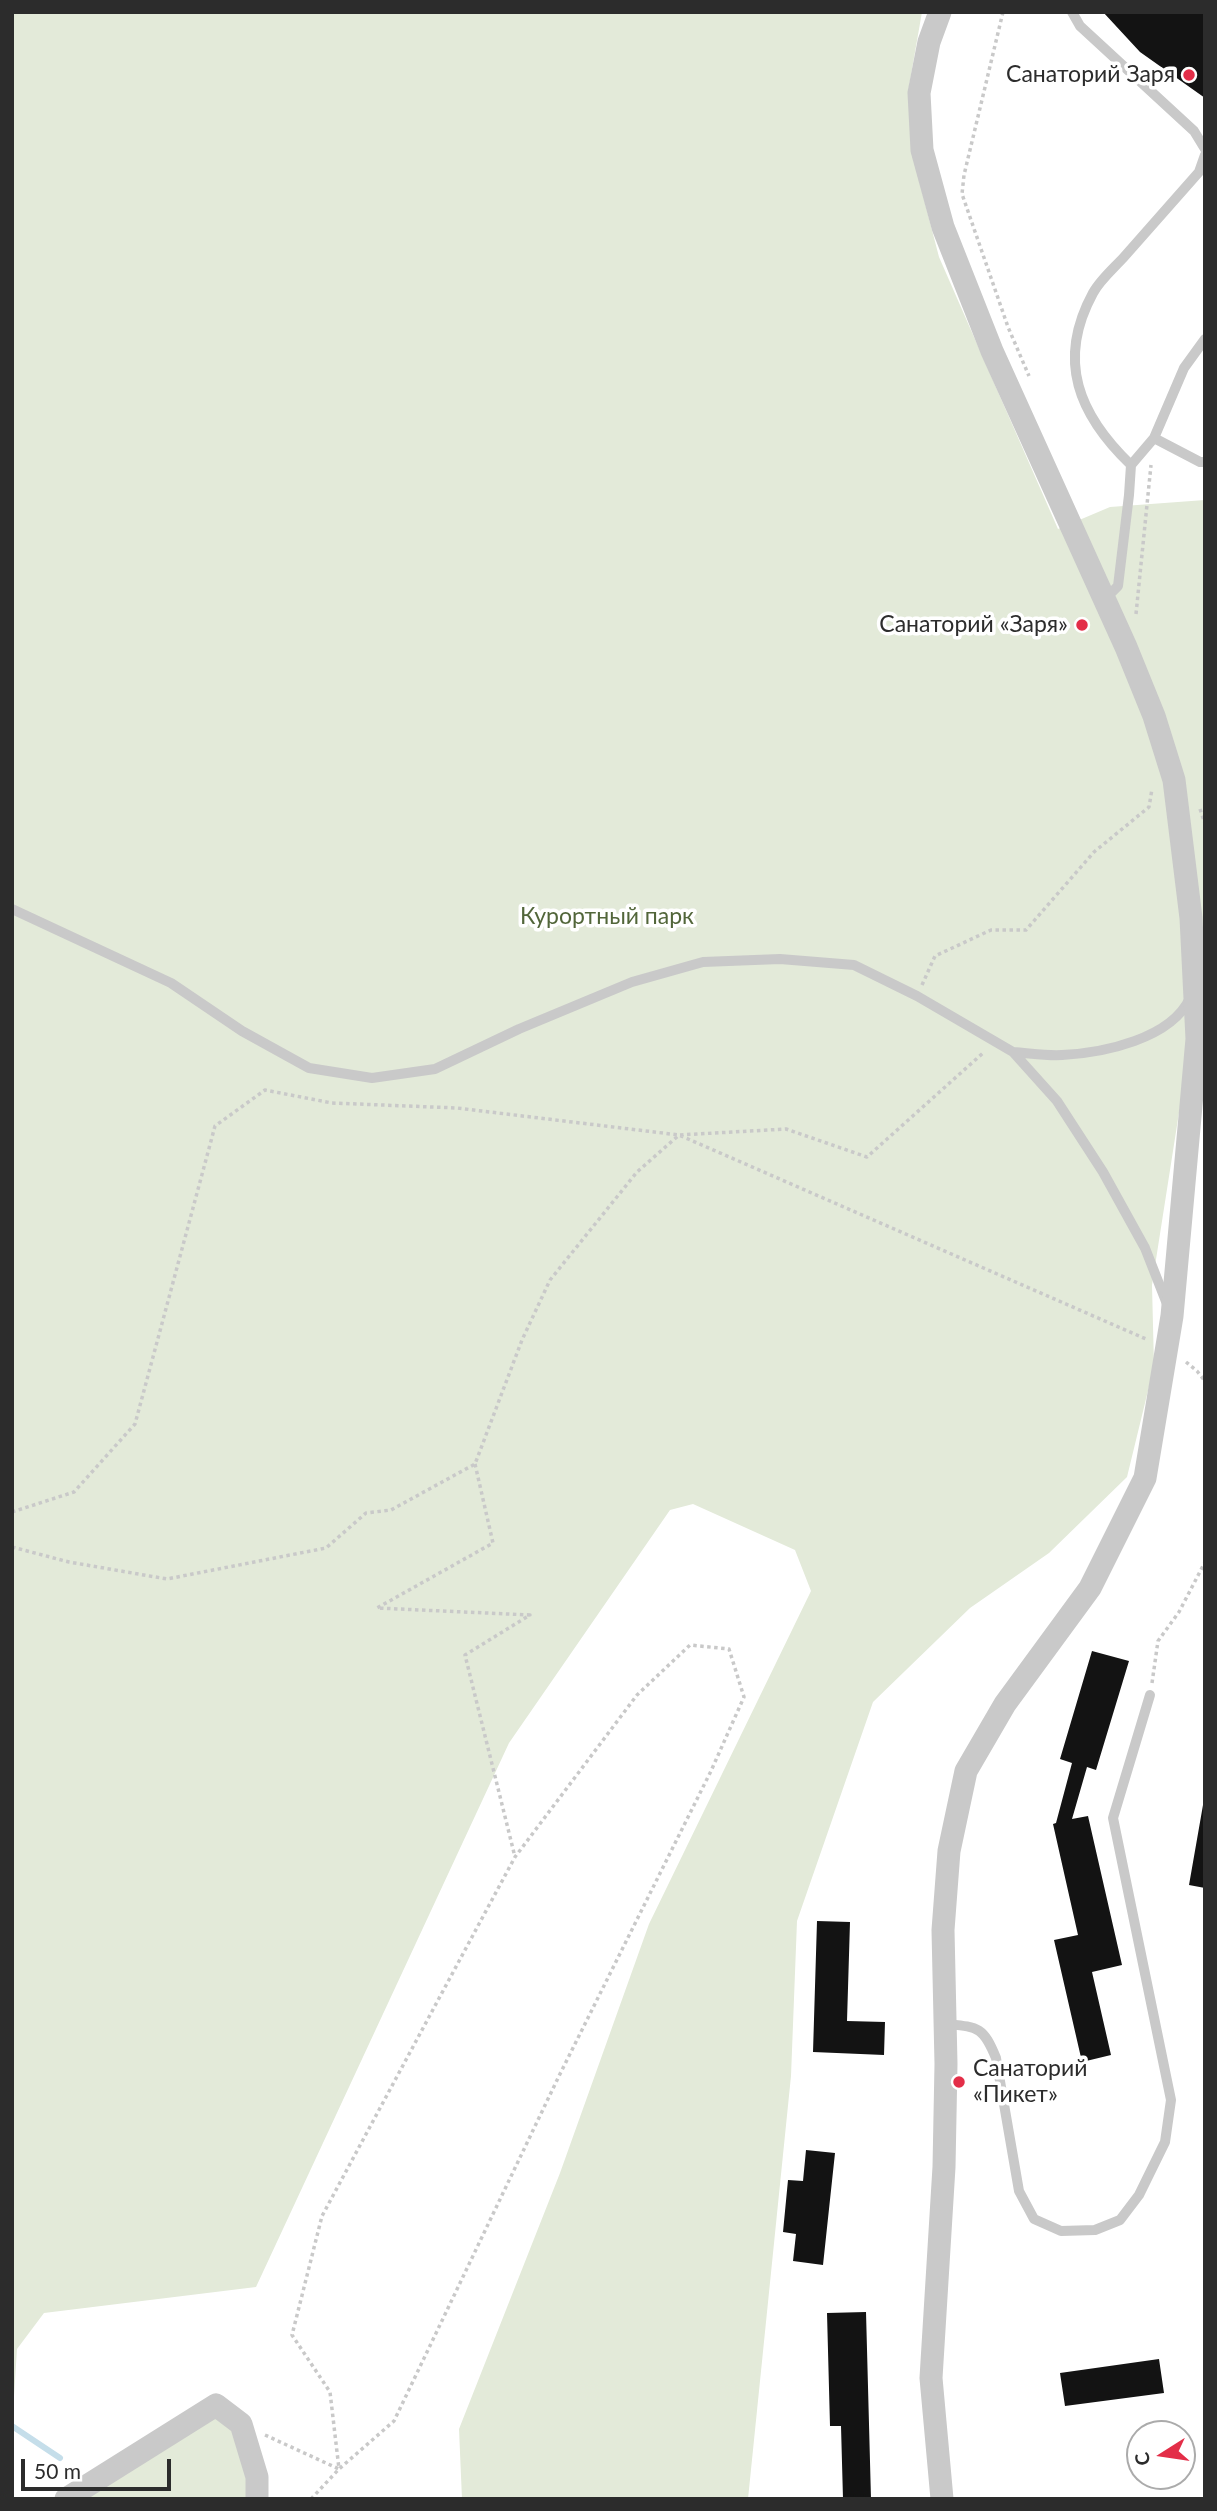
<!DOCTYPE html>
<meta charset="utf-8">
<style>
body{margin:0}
#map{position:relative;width:1217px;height:2511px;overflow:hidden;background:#fff;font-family:Lato,sans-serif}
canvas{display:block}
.frame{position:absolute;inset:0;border:14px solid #2c2c2c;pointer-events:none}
.north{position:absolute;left:1126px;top:2420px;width:70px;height:70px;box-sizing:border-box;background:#fff;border:2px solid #ababab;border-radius:50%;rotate:258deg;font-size:19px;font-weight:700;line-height:28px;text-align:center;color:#2c2c2c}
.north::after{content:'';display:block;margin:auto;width:24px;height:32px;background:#e32e48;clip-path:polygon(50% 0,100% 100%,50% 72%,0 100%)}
.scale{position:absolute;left:21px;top:2459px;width:150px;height:32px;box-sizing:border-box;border:4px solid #2c2c2c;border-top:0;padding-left:9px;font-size:21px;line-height:24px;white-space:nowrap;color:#2c2c2c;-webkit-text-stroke:5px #fff;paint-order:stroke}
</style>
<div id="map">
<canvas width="1217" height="2511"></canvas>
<div class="frame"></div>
<div class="north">С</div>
<div class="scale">50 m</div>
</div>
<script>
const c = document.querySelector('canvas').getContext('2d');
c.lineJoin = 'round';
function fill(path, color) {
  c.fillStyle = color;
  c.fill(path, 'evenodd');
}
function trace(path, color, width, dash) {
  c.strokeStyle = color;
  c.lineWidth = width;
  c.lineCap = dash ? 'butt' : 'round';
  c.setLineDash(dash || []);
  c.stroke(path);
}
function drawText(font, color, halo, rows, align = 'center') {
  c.font = font + ' Lato,sans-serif';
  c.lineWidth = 7;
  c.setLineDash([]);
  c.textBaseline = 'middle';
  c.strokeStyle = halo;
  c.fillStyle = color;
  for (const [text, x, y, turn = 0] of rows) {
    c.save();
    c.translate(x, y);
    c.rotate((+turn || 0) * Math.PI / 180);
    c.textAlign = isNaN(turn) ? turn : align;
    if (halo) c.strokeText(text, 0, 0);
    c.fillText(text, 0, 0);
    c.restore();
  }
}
fill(new Path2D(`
 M12,12H922L908,92L915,165L939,257L1058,529L1110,507L1205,500V1086L1183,1087L1152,1285L1154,1366L1127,1477L1049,1553L970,1608L873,1702L797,1921L791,2076L748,2499H462L459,2429L560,2173L649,1924L811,1591L795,1550L693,1504L670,1510L509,1743L256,2287L44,2313L17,2349L12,2428Z
 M215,2413L234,2428L251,2499H80Z`), '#e3ead9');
trace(new Path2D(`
 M12,2426L60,2458`), '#c5deea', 6);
fill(new Path2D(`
 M1103,12H1205V98L1140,52Z
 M1092,1651L1129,1661L1096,1770L1087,1767L1072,1819L1088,1816L1122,1965L1092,1972L1111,2055L1082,2062L1054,1940L1078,1935L1053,1824L1056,1823L1072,1763L1060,1759Z
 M1203,1805H1205V1888L1189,1885Z
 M817,1921L850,1922L847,2021L885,2022L884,2055L813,2052Z
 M806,2150L835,2153L823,2265L793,2261L796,2234L783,2232L788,2180L803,2181Z
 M866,2312L871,2499H843L841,2426H830L827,2313Z
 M1159,2359L1164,2393L1065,2406L1060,2373Z`), '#131313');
trace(new Path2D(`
 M1003,12L964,175L962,194L1008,327L1029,376
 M1136,614L1151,465
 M1200,809L1205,824
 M922,985L935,956L991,930H1026L1094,852L1149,807L1152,789
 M1186,1362L1197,1371L1205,1381
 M475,1464L493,1543L377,1608L530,1615L465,1655L515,1857
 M12,1512L74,1492L135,1424L215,1126L265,1090L332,1103L457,1108L679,1135L1146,1339
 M12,1547L69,1562L167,1579L326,1548L366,1513L391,1510L475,1464L522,1340L550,1280L637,1172L679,1135L786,1129L867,1157L983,1053
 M1152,1683L1158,1641L1179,1612L1205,1562
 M265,2435L339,2469
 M311,2499L339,2469L394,2421L559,2076L711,1771L744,1697L729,1649L690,1645L637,1695L515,1857L322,2216L292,2335L330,2392L339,2469`), '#c9c9c9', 3.5, [3.5, 3.5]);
trace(new Path2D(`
 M1072,12L1080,26L1194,131L1205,149
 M1154,438L1200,462H1205
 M1131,465C1079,415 1056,361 1093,293C1100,280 1114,268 1124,257C1149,229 1174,200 1199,172L1205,155
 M1105,599L1118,586L1129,495L1131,465L1154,438L1184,368L1205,339
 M12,909L171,983L242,1031L309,1068L372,1078L435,1069L519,1029L632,982L703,962L780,959L854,965L917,996L1013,1052L1057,1101L1103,1172L1145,1248L1167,1304
 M1013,1052C1029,1053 1046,1056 1062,1055C1103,1053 1171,1039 1190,998
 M945,2024C978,2027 983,2026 996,2058L1019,2191L1034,2219L1061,2231L1095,2230L1120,2220L1139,2195L1165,2142L1171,2100L1113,1818L1150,1695`), '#c9c9c9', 10);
trace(new Path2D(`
 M940,12L929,42L919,93L922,150L943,227L992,351L1126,647L1154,716L1174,780L1191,918L1197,1039L1172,1316L1145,1478L1090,1588L1005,1704L966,1771L949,1851L943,1930L946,2064L944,2167L931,2378L942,2499
 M66,2499L216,2405L241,2424L257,2477V2499`), '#c9c9c9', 23);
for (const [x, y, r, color] of [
 [1189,75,7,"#e32e48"],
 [1082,625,7,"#e32e48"],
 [959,2082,7,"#e32e48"]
]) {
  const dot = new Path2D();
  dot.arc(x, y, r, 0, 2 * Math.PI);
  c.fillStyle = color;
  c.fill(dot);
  trace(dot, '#fff', 2.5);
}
drawText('23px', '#2c2c2c', '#fff', [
 ["Санаторий Заря",1175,75],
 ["Санаторий «Заря»",1068,625],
 ["Санаторий",973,2069,"left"],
 ["«Пикет»",973,2095,"left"]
], 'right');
drawText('23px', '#52663a', '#fff', [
 ["Курортный парк",607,917]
]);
</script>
